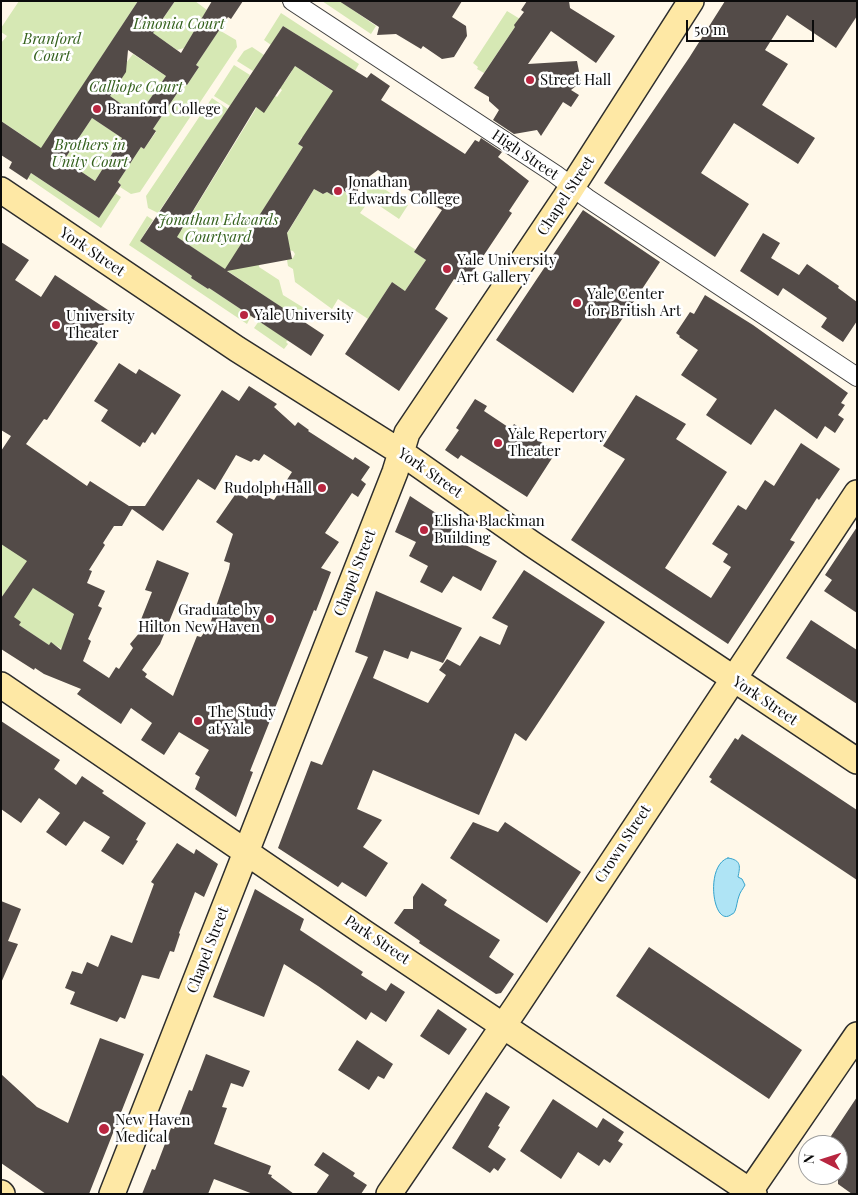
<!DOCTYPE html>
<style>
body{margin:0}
#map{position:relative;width:858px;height:1195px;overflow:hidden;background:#fff8e9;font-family:"Playfair Display",serif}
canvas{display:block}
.frame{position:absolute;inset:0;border:2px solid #0b0b0b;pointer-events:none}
.north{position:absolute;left:798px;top:1135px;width:50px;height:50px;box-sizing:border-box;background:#fff;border:1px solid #9d9d9d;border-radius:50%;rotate:275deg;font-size:14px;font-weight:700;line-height:20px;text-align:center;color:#0b0b0b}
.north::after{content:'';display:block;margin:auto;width:18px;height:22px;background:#b82640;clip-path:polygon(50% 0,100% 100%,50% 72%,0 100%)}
.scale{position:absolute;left:686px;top:20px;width:128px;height:22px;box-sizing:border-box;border:2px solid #0b0b0b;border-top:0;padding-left:6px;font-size:15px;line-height:18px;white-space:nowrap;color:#0b0b0b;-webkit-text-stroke:4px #fff;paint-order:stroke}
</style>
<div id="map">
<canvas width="858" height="1195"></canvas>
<div class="frame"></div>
<div class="north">N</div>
<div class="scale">50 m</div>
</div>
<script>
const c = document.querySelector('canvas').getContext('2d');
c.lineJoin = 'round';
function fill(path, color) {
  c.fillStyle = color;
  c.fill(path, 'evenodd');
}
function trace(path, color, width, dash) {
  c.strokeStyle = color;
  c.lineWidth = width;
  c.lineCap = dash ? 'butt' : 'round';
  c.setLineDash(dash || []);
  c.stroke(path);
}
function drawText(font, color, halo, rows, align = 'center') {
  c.font = font + ' "Playfair Display",serif';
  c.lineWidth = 5;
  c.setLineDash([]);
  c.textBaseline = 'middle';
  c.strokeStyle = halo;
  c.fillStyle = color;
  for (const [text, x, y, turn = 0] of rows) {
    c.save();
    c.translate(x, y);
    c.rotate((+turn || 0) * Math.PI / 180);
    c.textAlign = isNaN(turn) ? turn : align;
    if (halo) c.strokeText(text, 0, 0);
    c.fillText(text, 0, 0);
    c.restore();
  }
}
fill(new Path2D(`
 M19,1H138L51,134L44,159L28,139L1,121V43L7,36L1,32V28Z
 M175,1H195L207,10L184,48L177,50L148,30L159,25Z
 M322,1H340L376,26L371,34Z
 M507,11L525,22L518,24L515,23V27L484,73L477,69L478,67L473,63Z
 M281,13L359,64L355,71L283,26L271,45L264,40Z
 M219,30L236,40L237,47L140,192L131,194L120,187L121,185L118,182L141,147L144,149L156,132L153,129L184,83L187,85L199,67L196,65Z
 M252,47L264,55L253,71L237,61L244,51Z
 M133,54L166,76L138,116L104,92Z
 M280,56L337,94L307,139L302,137L298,144L303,147L249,232L260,239L259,267L279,280L283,295L312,313L305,323L168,231H181L257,107L274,95L277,97L282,90L279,88L283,82L284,83L292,71Z
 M234,65L250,75L230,106L214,96Z
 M212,98L228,109L158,213L148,208L146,196Z
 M92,118L122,138L95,181L64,160Z
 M31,173L99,218L115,193L121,197L101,228L28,178Z
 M371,180L408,205L399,219L362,194Z
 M314,189L323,194L327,192L332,195L343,191L350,195L351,198L366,205L360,213L416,250L414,252L426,260L405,291L392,282L368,319L338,299L332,309L295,282L293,269L288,266L287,260L293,258L295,254L293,251L289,250V243L286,241L285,237Z
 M147,216L153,220L140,241L192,276L191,278L208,289L209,288L251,316L247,324L129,245Z
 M259,321L288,340L286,342L288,344L284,349L254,328Z
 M1,544L85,588L39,581L21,570L1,598Z
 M35,586L36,589L69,611L74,613L62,649L51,643L49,645L19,625L9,614Z`), '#d6e8b4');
const water = new Path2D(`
 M728,858C742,860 740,867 738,877L742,879L745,885C743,889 740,892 739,896C737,901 737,906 735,911C734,912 734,914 732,914C713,930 704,865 728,858Z`);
fill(water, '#afe4f5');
trace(water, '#37a3cb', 1);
fill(new Path2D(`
 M138,1H175L153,33L181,53L212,1H243L231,19L228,17L196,65L199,67L187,85L184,83L153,129L156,131L144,149L141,147L118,182L121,185L99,218L31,173L27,180L9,168L12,162L1,155V121L41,148ZM128,50L166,76L138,116L110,96L126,72ZM92,118L122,138L95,181L64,160Z
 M339,1H462L452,17L466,26L467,36L454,57L442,59L423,46L421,49L396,34L377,35L379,27Z
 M527,1H569L570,8L615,36L596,63L551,31L528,64L577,61L581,82L571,90L579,95L571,107L563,102L541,136L537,130L514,134L493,120L499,110L489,101V97L474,88L515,27L514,25L524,12L521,10Z
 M725,1H857V16L836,48L787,15L765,50L788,64L762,105L815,138L798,164L734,123L701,173L749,204L715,257L604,183L689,58Z
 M283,26L367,78L371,73L390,86L381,100L465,154L475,140L479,142L481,138L502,152L498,157L529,181L509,211L512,213L464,285L454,279L435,309L448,318L399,391L345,354L392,282L405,291L426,260L414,252L442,210L421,198L378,170L363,181L358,189V200L344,191L332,195L327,192L323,194L314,189L287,233L292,259L227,271L324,335L311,356L209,288L208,289L191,278L192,276L140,241ZM295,66L333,91L298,144L303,147L225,269L177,237L256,107L264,113Z
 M583,210L660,262L573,393L496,340Z
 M763,233L780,243L771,258L799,275L807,264L839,286L838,288L857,302V321L843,342L821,327L827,318L783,288L778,296L740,271Z
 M1,242L29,260L15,280L41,297L55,275L111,312L94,340L98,343L47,420L44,419L26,444L87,486L90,481L129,506H145L222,390L239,401L249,386L277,404L274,407L295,426L298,422L309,430L308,431L353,460L355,457L370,467L361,480L366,484L358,497L352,493L325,533L339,542L321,568L331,572L316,611L314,610L250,771L253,772L236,817L195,789L200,777L195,774L209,750L179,732L164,755L141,740L152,723L131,708L121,724L77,694L81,689L44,674L35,668L34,670L1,649V598L27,561L1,544V451L11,436L1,430ZM264,454L292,472L274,500L265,496L264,498L251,491L247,499L237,492L216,522L233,534L224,561L230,563L229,569L210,624L201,637L197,636L173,696L145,677L147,674L142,670L160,644L189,573L157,560L145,590L152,592L140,622L146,625L130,644L133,648L119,669L116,667L109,678L83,661L91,641L88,639L102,608L98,606L105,591L87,583L92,571L89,570L105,545L103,543L114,526H122L132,509L163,531L198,479L215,490L236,455L251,462L254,459L259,461ZM33,588L74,614L61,650L51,642L49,645L19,625L21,622L14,617Z
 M705,295L753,325L848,393L841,403L845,405L838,415L844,419L835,433L825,426L817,439L775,409L751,445L706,415L717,399L681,375L698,350L679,337L680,336L676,333L690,312L694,314Z
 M119,363L136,374L139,369L181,395L155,435L152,432L145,443L143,442L140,447L101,421L108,410L94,401Z
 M636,395L686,424L676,439L727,472L665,568L711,598L731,567L723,562L728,554L712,544L738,505L746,510L765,480L774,486L801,443L840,469L819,500L817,498L790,540L795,542L728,644L571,540L625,459L603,446Z
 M475,399L487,406L484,411L511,429L514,424L556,452L527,497L461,455L458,459L445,450L459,430L456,428Z
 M410,496L442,517L441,519L453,528L448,536L497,561L481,591L453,576L442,593L420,582L428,566L409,556L416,542L395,532Z
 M857,527V613L824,591L832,580L825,575Z
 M524,570L605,622L526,741L515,733L479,815L373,770L357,809L382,820L363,847L388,863L366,897L342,882L338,887L278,848L311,761L322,765L368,657L355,652L376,591L462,628L443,663L411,651L408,659L384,650L373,678L428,703L446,675L439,670L447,659L460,666L480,636L500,645L508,626L492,618Z
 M811,620L857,650V704L786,658Z
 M1,721L60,760L54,769L76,785L82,776L104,791L102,793L146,823L136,840L138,841L123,865L101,851L110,837L84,821L66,846L46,832L60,813L39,798L21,823L1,809Z
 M742,734L857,810V880L710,782L712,779L709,777L735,738L738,740Z
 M473,822L498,832L505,822L581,872L547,923L450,858Z
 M177,843L194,854L196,849L218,864L204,897L195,892L179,933L180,934L174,952L170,951L159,979L142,975L125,1019L120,1017L117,1022L70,1004L75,992L65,988L72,971L82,974L87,962L98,967L111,935L132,943L154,884L151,882Z
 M422,883L447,900L444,905L500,940L489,957L514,974L501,993L496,994L419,943L420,941L394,923L404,909H413V897Z
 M255,889L304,919L300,930L363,972L361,975L386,991L391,983L405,992L386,1022L371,1012L366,1020L318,986L284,964L264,1017L213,997Z
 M1,901L21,909L8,941L18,944L1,983Z
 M649,947L802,1050L769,1099L616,996Z
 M438,1009L467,1029L449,1055L420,1036Z
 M100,1038L144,1054L89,1194H46L1,1163V1074L37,1107L68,1123Z
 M357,1040L393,1064L384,1079L378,1076L369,1090L338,1070Z
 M206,1054L250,1071L243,1087L231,1083L222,1107L227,1108L214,1144L271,1166L268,1174L272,1175L271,1177L294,1194H253L214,1179L208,1194H142L152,1169L155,1170L171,1128L174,1129L189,1090L192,1091Z
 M486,1092L510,1107L498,1126L500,1127L488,1147L506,1159L498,1171L494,1168L490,1173L452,1148Z
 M857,1097V1194H852L838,1184V1145H825Z
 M553,1099L597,1128L603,1118L624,1132L618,1141L623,1144L610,1163L604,1159L599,1166L578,1152L561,1179L520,1151Z
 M323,1152L355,1173L353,1176L367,1185L361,1194H316L329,1175L314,1165Z`), '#534b48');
const street = new Path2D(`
 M292,1L555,174L587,198L857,377`);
const secondary = new Path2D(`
 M1,190L237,349L402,453L532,544L857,761
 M1,685L366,934L754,1194
 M1,1193L2,1194
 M112,1194L395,472L407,433L565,198L691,1
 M389,1194L516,1007L857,493
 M748,1194L857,1035`);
trace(street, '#3e3e3e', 20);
trace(secondary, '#2d2d2d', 28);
trace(street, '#fff', 18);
trace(secondary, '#fee8a5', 25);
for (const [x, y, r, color] of [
 [530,80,5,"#b82640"],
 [97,109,5,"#b82640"],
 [338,191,5,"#b82640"],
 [447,269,5,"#b82640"],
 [577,303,5,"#b82640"],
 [244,315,5,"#b82640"],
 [56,325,5,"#b82640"],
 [498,443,5,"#b82640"],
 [322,488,5,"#b82640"],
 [424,530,5,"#b82640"],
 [270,619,5,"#b82640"],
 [198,721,5,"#b82640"],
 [104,1129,6,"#b82640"]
]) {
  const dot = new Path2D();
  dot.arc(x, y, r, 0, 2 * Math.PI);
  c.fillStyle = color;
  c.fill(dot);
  trace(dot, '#fff', 2);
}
drawText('italic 15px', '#34611d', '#fff', [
 ["Linonia Court",179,24],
 ["Branford",52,39],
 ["Court",52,56],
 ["Calliope Court",136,87],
 ["Brothers in",90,145],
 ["Unity Court",90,162],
 ["Jonathan Edwards",218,220],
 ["Courtyard",218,237]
]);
drawText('15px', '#0b0b0b', '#fff', [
 ["Street Hall",540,80],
 ["Branford College",107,109],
 ["Jonathan",348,182],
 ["Edwards College",348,199],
 ["Yale University",457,260],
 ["Art Gallery",457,277],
 ["Yale Center",587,294],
 ["for British Art",587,311],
 ["Yale University",254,315],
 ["University",66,316],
 ["Theater",66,333],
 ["Yale Repertory",508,434],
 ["Theater",508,451],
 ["Rudolph Hall",312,488,"right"],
 ["Elisha Blackman",434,521],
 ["Building",434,538],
 ["Graduate by",260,610,"right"],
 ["Hilton New Haven",260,627,"right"],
 ["The Study",208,712],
 ["at Yale",208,729],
 ["New Haven",115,1120],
 ["Medical",115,1137]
], 'left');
drawText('15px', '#0b0b0b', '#fff', [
 ["High Street",525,155,34],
 ["Chapel Street",566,196,-57],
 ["York Street",92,252,34],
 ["York Street",430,473,35],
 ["Chapel Street",355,573,-69],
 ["York Street",765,701,34],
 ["Crown Street",623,844,-57],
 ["Park Street",377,940,34],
 ["Chapel Street",208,950,-69]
]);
</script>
